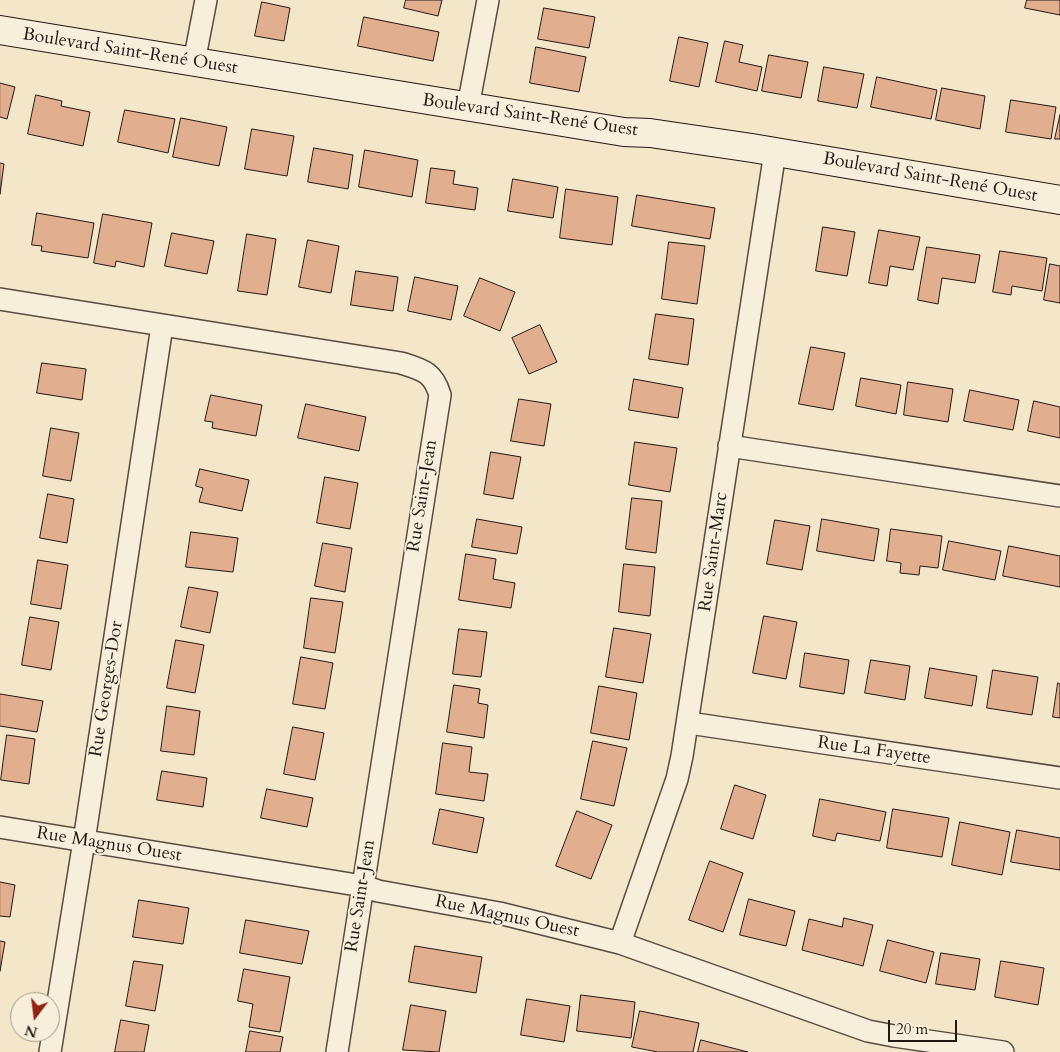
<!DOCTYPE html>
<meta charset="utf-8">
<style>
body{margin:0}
#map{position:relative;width:1060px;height:1052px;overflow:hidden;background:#f3e6c9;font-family:Cardo,serif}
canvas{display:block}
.north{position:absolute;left:10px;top:992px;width:50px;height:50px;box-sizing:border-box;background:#f7efdc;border:1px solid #a3998b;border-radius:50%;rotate:195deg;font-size:14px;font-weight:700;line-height:20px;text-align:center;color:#251712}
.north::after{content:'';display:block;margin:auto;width:18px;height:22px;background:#8f2418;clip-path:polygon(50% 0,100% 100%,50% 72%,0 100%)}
.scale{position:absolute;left:888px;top:1020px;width:69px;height:22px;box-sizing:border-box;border:2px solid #251712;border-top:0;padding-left:6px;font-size:15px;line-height:18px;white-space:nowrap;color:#251712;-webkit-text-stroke:4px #f7efdc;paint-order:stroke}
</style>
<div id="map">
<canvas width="1060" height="1052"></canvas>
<div class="north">N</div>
<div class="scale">20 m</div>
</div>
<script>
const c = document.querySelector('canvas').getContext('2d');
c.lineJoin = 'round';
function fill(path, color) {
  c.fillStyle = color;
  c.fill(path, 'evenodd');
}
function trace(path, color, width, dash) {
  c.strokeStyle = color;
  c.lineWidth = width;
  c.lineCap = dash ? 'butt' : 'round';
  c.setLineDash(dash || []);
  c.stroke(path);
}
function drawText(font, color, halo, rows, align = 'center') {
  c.font = font + ' Cardo,serif';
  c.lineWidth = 4;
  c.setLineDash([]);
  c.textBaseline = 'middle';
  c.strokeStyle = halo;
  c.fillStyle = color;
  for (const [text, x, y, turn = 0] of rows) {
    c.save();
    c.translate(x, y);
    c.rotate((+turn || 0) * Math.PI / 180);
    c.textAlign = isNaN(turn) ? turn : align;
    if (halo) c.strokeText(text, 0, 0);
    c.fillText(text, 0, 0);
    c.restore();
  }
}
const building = new Path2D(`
 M406,0H442L438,16L404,8Z
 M1027,0H1060V15L1025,8Z
 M262,2L290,8L284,41L255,36Z
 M544,8L595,17L589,48L538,39Z
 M364,17L439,32L433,61L358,46Z
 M679,37L708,43L699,87L670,81Z
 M725,41L743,45L739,62L762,67L757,91L716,82Z
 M536,47L586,57L579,92L530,83Z
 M769,55L808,62L801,98L762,91Z
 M824,67L864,74L857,108L818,101Z
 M877,77L937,90L931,119L871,107Z
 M0,83L15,87L7,119L0,117Z
 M942,88L985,96L980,129L936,120Z
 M36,95L62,101L61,106L90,112L83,146L28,134Z
 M1011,100L1056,107L1051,139L1006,132Z
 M125,110L175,119L168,153L118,142Z
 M1060,115V139H1055Z
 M181,118L227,127L219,166L173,157Z
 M252,129L294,136L287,176L245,169Z
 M314,148L353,155L348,189L308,182Z
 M365,150L418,160L412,197L359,187Z
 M0,163L4,164L0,194Z
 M431,168L455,171L453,184L478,188L475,210L426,203Z
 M513,179L558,187L553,218L508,211Z
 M566,189L618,197L612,245L560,238Z
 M637,195L715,208L710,239L632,226Z
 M37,213L94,223L88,258L41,251L42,246L32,245Z
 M103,214L152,223L144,267L116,261L115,267L94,263Z
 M823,227L855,232L847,276L816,271Z
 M879,230L920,237L913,270L890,266L887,286L869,283Z
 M172,233L214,241L207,274L165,266Z
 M247,234L276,239L267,295L238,291Z
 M308,240L339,246L331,293L299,287Z
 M669,242L705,246L697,304L662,299Z
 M927,247L980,255L975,283L942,278L938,304L918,300Z
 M1000,251L1047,258L1042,291L1012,286L1011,295L993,292Z
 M1050,264L1060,266V303L1044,300Z
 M356,271L398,277L393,311L351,305Z
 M415,277L458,286L451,320L408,311Z
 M480,278L515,292L500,331L464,316Z
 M656,314L694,319L688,365L649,359Z
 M540,325L557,362L529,374L512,338Z
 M811,347L845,353L833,410L799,404Z
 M42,363L86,369L82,400L37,393Z
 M861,378L901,385L896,414L856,406Z
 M634,379L683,388L678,418L629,410Z
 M908,382L953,389L948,422L904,415Z
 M970,390L1019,400L1013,430L964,421Z
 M211,395L262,405L256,436L212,428L213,422L205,421Z
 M519,399L551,404L544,446L511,441Z
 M1034,401L1060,407V438L1028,431Z
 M306,404L366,417L359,451L298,438Z
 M51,428L79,433L71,481L43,476Z
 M635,442L677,448L670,492L629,485Z
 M491,452L521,457L513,499L484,494Z
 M200,469L249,480L242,511L199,502L203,488L196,486Z
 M325,477L358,483L350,529L317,523Z
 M48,494L74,499L67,543L40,538Z
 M632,498L662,501L656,553L626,549Z
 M477,519L522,527L517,554L472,547Z
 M822,519L879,529L874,561L817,551Z
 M775,520L810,526L802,570L767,564Z
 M891,529L942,536L938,568L920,566L919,575L900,573L901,563L887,561Z
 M191,532L238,538L233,572L186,567Z
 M949,541L1001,551L995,580L943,570Z
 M323,543L352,548L345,592L315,586Z
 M1009,546L1060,556V587L1003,576Z
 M466,554L496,559L493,579L515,583L511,608L459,600Z
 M38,560L68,565L61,609L31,604Z
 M624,564L655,567L650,616L619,612Z
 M189,587L218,592L210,633L181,627Z
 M311,598L343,602L335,653L304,648Z
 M764,616L797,622L786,679L753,673Z
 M30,617L59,622L51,670L22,665Z
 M614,628L651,634L643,683L606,677Z
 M459,629L487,632L481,677L453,674Z
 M176,640L204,645L195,693L167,688Z
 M805,653L849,660L844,694L800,687Z
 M301,657L333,663L325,709L293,704Z
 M871,660L910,666L905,700L865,693Z
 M930,668L977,676L972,706L925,698Z
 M993,670L1038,677L1032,715L987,708Z
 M1058,683L1060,684V718L1053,717Z
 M454,685L480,689L478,703L488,705L484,738L447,732Z
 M599,686L637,693L629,740L591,733Z
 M0,694L43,701L37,732L0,726Z
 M167,706L200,711L194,755L161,751Z
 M293,727L324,733L315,780L284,774Z
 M7,735L35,739L29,784L1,780Z
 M593,741L627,748L614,806L581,799Z
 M443,743L472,747L469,772L488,774L484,801L436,794Z
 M162,771L207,778L203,807L157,800Z
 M735,785L766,795L753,839L721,829Z
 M267,789L313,798L307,827L261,818Z
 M820,799L886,812L880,841L837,833L835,841L813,836Z
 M440,809L484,818L477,853L433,844Z
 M893,809L949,818L942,857L887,848Z
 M577,811L612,825L591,879L556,866Z
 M960,822L1010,832L1002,875L952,865Z
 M1017,830L1060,838V870L1011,862Z
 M710,861L743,873L723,932L689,920Z
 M0,882L15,885L10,917L0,916Z
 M749,899L795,911L786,946L740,935Z
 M139,900L189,908L183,944L133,937Z
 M844,918L873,925L863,966L802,950L809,919L842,927Z
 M246,920L309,931L302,964L240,953Z
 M888,940L934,952L926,983L880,971Z
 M0,941L5,942L0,971Z
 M415,946L482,957L476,993L409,982Z
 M941,953L980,959L975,990L936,984Z
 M134,961L163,965L155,1011L126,1006Z
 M1001,961L1044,968L1038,1005L995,997Z
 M244,969L290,977L280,1032L249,1027L253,1004L238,1001Z
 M581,995L635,1002L631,1038L577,1031Z
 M527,999L570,1006L564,1042L521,1035Z
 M411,1005L446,1011L439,1052L403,1050Z
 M640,1011L699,1023L693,1052H658L632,1047Z
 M121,1020L149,1025L144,1052H115Z
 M250,1031L283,1037L280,1052H246Z
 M701,1040L748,1052H698Z`);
fill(building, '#e1af90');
trace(building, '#251712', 1);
const street = new Path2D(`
 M194,62L206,0
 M468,107L488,0
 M0,299L401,363C423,370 433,372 440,395L337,1052
 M729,446L1060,496
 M689,723L1060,778
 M0,827L363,886L378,891L499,913L620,943L868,1031L894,1036L1003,1052
 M620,943L677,779L682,756L775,152
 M50,1052L84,841L162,326`);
const secondary = new Path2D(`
 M0,30L624,132L650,133L752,148L1060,200`);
trace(street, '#584b40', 24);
trace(secondary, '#251712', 30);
trace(street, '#f7efdc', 21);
trace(secondary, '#f7efdc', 28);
drawText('18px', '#251712', '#f7efdc', [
 ["Boulevard Saint-René Ouest",130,52,9],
 ["Boulevard Saint-René Ouest",530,116,8],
 ["Boulevard Saint-René Ouest",930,178,10],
 ["Rue Saint-Jean",423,496,-81],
 ["Rue Saint-Marc",714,552,-82],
 ["Rue Georges-Dor",107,689,-81],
 ["Rue La Fayette",874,751,8],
 ["Rue Magnus Ouest",109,845,9],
 ["Rue Saint-Jean",361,896,-81],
 ["Rue Magnus Ouest",507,917,12]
]);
</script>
